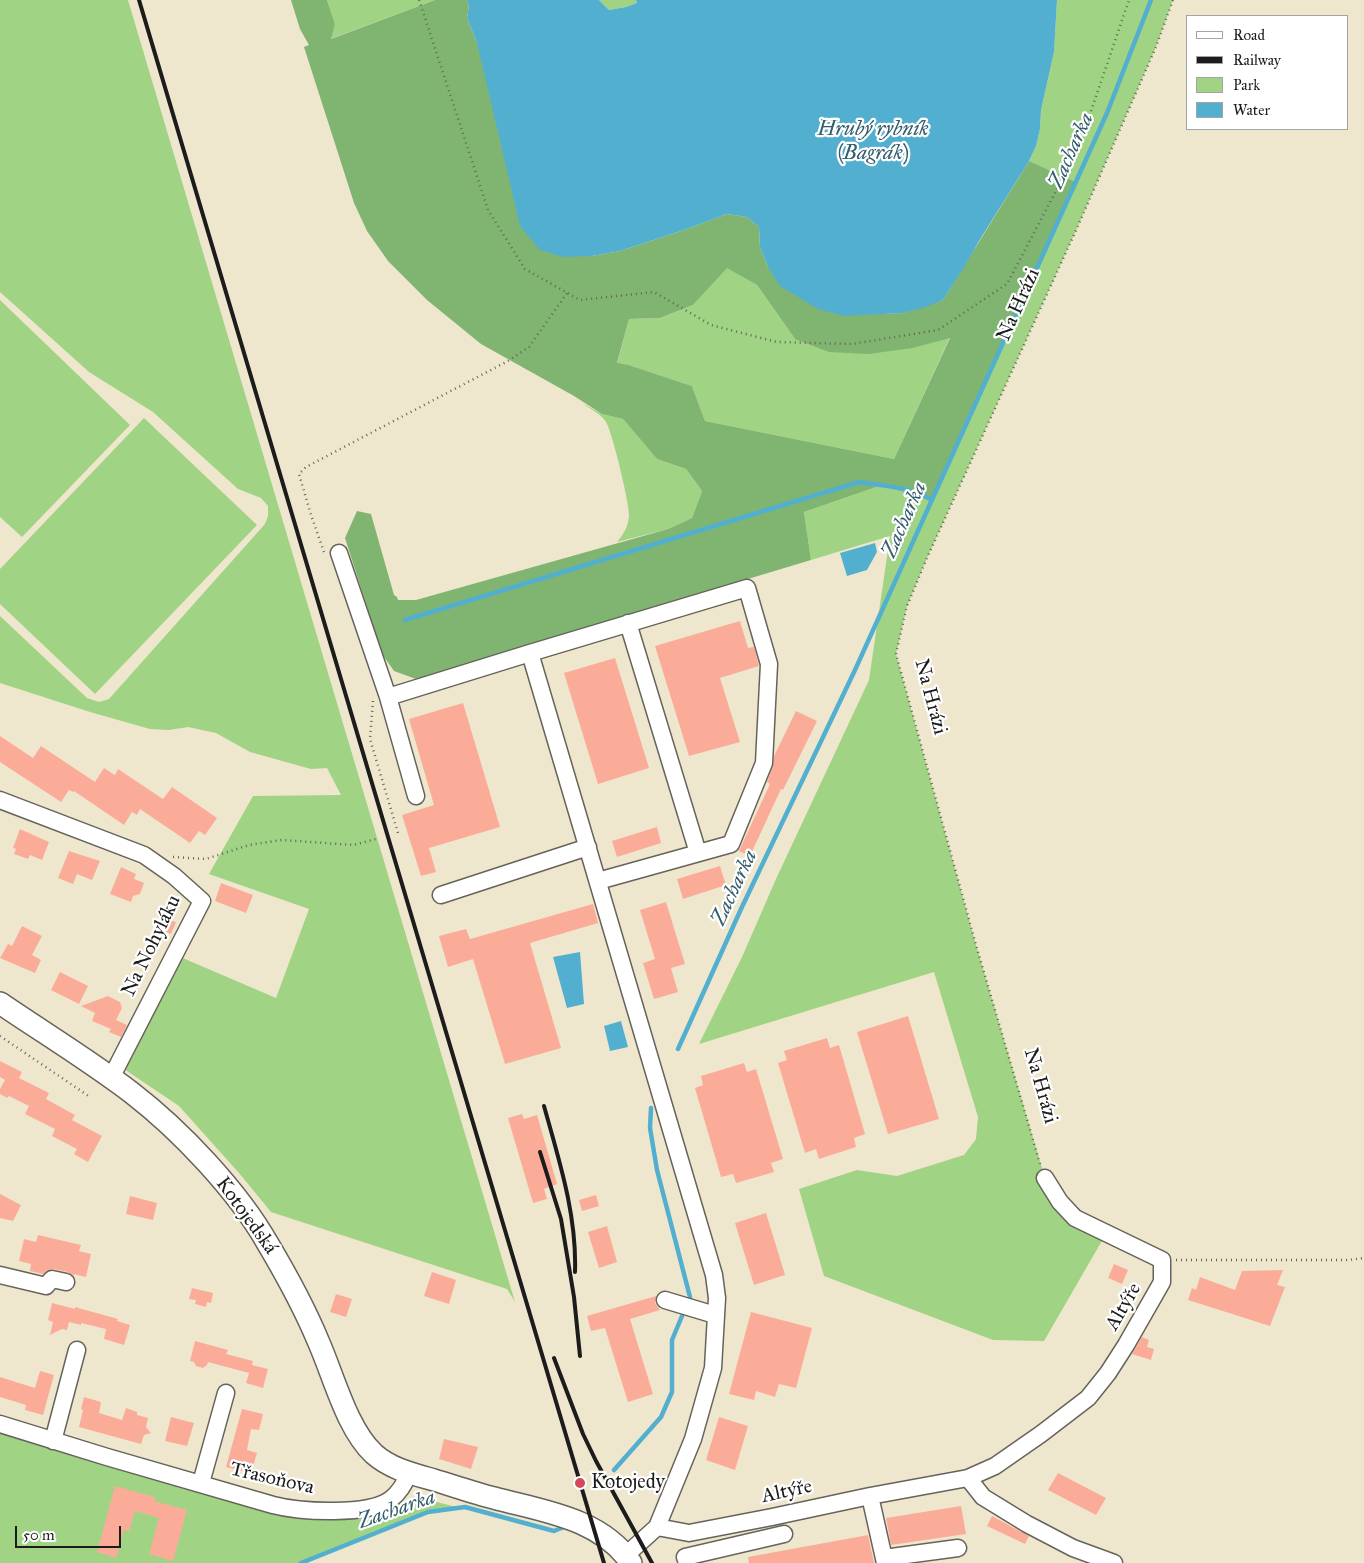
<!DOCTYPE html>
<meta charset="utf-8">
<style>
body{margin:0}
#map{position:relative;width:1364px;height:1563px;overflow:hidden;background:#efe7cd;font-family:"IM FELL Great Primer",serif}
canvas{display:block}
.legend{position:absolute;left:1186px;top:15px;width:162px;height:115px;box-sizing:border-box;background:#fff;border:1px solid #a4a4a4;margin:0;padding:6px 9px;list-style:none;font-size:15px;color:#1c1c1c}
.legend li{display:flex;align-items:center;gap:10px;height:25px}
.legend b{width:25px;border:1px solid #a4a4a4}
.scale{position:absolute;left:15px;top:1526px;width:106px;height:22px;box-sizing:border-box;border:2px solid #1c1c1c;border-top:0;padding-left:6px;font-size:15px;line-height:18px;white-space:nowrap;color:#1c1c1c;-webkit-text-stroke:4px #fff;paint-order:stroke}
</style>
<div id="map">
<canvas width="1364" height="1563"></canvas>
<ul class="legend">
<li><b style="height:6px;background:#fff"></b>Road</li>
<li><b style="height:6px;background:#1c1c1c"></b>Railway</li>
<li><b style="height:14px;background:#a0d383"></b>Park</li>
<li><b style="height:14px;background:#52afd0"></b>Water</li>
</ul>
<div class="scale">50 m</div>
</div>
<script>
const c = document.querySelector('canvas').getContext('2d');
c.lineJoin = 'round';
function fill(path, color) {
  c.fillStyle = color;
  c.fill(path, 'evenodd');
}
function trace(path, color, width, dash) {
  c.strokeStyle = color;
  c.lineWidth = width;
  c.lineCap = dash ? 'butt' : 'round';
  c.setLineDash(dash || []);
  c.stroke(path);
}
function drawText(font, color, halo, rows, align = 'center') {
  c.font = font + ' "IM FELL Great Primer",serif';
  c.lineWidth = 4.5;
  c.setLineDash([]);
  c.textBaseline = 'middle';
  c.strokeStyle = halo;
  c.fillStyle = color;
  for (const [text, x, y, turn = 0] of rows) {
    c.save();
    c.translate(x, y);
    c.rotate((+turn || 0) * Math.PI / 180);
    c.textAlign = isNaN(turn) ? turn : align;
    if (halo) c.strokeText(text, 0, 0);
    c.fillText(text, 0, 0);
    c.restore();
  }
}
fill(new Path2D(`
 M0,0H128L515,1302L507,1289L271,1212L239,1173L179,1106L121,1067L178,956L276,998L309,909L209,874L253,796L341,795L327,768L311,769L250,752L216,733L188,727L169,730L150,729L90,712L0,683V616L87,698L99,702L109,699L265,524L268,516V506L261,498L238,489L153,412L89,372L0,292Z
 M327,0H435L330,39L335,24Z
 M599,0H636L637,3L626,7L609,10Z
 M1057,0H1173L1156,47L1078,226L927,558L907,606L896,654L976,945L1045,1178L1103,1239L1044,1341L993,1340L824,1276L799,1189L857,1170L897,1176L964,1155L976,1139L978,1117L934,972L699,1044L742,957L776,879L869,680L890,536L811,560L804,512L882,485L900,487L919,493L932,500L1076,182L1029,161L1036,146L1040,129L1041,110L1054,52Z
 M727,267L757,285L795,339L913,348L950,337L894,459L705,421L692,386L629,365L617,364L629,319L660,318L693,305Z
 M0,300L130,425L22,537L0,517Z
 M582,403L602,414L623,419L657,459L686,469L702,491L692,518L668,529L617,542C624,534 629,525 629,514C629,502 612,431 606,422C600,413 590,409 582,403Z
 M144,418L257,525L95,694L0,604V569Z
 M0,1424L285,1508L433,1501L460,1508L428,1512L301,1563H0Z`), '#a0d383');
fill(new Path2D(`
 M291,0H327L335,24L331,39L435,0H466L469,5L467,18L477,43L592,256L620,251L681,231L727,214L747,217L759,227L760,247L768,267L877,314L903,313L943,300L1029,161L1076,182L932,500L919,493L900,487L882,485L804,512L811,560L416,679L394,671L382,654L345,538L357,511L371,514L394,595L397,597L398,600H416L668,529L692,518L702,491L686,469L657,459L623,419L602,414L574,396L481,344L427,300L388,261L367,231L354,203L304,47L309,45L300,29ZM727,268L757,285L795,339L829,352L868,354L913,348L950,338L894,459L705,421L692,386L629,365L617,363L629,319L660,318L693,305Z`), '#80b571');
fill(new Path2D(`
 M466,0H599L609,10L626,7L637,3L636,0H1057L1054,52L1041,110L1040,129L1036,146L1029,161L979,241L966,264L943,300L923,308L903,313L844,316L818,309L780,286L768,267L760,247L759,227L747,217L727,214L681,231L620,251L592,256L563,257L540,250L520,226L477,43L467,18L469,5Z
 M875,543L877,552L867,570L847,576L840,553Z
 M580,952L584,1004L567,1008L553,957Z
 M621,1021L628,1047L610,1051L604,1026Z`), '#52afd0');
trace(new Path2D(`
 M405,620L859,482C885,486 909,487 932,500
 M678,1049L741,909L855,670L1107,113L1151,0
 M651,1108L650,1128L657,1170L690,1297
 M614,1470L661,1417L672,1392V1340L682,1316
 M301,1563L428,1512L465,1507L554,1531L564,1527`), '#52afd0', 4.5);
fill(new Path2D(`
 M740,621L748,648L754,647L759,666L720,678L740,742L689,756L655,646Z
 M615,658L649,768L598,784L564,673Z
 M463,703L500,827L429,848L436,872L421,876L402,815L434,805L409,719Z
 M796,711L817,721L783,790L781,789L750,856L739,851L770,784L767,782L773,766L774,756Z
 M0,736L33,758L41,746L95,782L104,768L115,775L118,769L163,799L172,787L217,818L205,835L199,831L190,843L140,809L137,815L132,812L124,825L74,791L73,792L69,790L61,802L0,762Z
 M657,827L661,843L617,857L612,841Z
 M20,829L49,842L42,860L30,855L28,859L14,854L16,849L13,848Z
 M69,851L100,861L92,880L77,874L73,884L58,878Z
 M720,866L726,885L683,899L677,879Z
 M121,867L136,874L134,879L144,883L140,894L133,896L131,902L110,894Z
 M221,883L253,895L246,913L215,901Z
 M169,898L180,902L172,921L176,922L171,934L157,928Z
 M666,902L685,964L671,968L678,992L654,999L643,963L655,959L640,910Z
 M593,904L598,923L530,943L561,1048L505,1064L473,959L448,967L439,936L466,929L470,939Z
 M22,926L42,936L32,955L41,960L35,973L0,958L8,944L12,946Z
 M60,972L88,986L79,1004L51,990Z
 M108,996L120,1002L122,1008L116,1020L127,1025L121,1037L109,1032L111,1029L92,1021L95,1013L81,1006Z
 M908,1016L939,1119L888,1134L857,1032Z
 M827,1038L830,1048L839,1045L865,1134L854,1138L856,1147L819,1159L816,1149L805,1153L778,1063L787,1060L784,1051Z
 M0,1061L22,1072L19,1078L49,1093L46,1099L75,1115L72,1120L102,1136L88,1162L74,1154L77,1149L52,1136L55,1129L25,1114L29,1106L9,1096L7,1098L0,1094V1089L5,1080L0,1077Z
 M744,1063L747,1072L756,1069L783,1159L771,1163L774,1172L736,1183L733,1174L721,1177L695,1088L703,1085L701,1076Z
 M522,1114L524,1119L537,1115L557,1184L544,1189L547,1199L533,1203L508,1118Z
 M0,1194L21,1205L13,1221L0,1218Z
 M596,1195L599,1206L582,1211L579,1200Z
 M130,1196L157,1203L153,1220L126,1214Z
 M766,1213L785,1275L754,1285L735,1223Z
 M607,1226L617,1262L599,1268L588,1232Z
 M38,1235L81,1245L79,1251L91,1254L86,1277L74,1274V1276L68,1272L54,1269L48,1270L43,1274L30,1271L31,1264L19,1261L24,1239L36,1242Z
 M1114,1264L1128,1270L1122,1284L1108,1278Z
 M1283,1270L1277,1285L1285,1287L1270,1326L1188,1300L1192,1288L1196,1290L1200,1277L1235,1290L1242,1271Z
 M432,1272L456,1280L449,1304L424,1296Z
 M192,1288L213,1293L211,1303L207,1302L206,1307L195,1304L196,1300L189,1299Z
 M336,1294L352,1299L346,1317L330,1312Z
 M656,1296L655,1303L660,1310L630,1319L653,1394L628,1402L605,1328L591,1331L587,1316Z
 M52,1303L75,1309V1307L118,1319L117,1321L130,1325L124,1345L104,1339L106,1329L81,1323V1325L69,1322L67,1330L62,1329L50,1335L53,1322L48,1320Z
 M751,1312L812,1328L796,1388L779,1384L775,1397L756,1391L754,1400L729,1394Z
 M1142,1337L1149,1340L1147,1347L1154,1349L1151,1360L1132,1354Z
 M195,1341L228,1350L226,1354L253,1361L252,1365L268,1369L263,1388L246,1383L249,1373L208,1362L207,1365L203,1368L196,1366L194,1362L190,1361Z
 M40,1371L54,1375L43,1415L25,1410L26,1405L0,1397V1377L35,1388Z
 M84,1397L101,1402L99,1413L122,1420L126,1408L137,1412V1415L148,1418L146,1427L151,1433L144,1435L141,1444L79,1427L83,1410L81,1409Z
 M242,1409L263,1414L259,1430L251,1429L247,1450L257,1453L253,1466L248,1465L246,1472L226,1467Z
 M171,1417L194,1423L187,1446L165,1441Z
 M719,1417L748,1426L735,1470L706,1460Z
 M444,1439L478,1447L471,1469L439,1459Z
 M1058,1473L1106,1498L1096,1515L1048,1490Z
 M115,1486L155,1497L154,1501L187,1510L173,1561L149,1554L159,1518L135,1511L129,1531L124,1530L116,1558L97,1552Z
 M961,1506L966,1534L891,1545L886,1518Z
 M992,1516L1029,1536L1025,1544L987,1526Z
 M868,1535L874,1563H749L748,1557Z`), '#fbac99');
const minor = new Path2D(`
 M339,553L388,697L530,653
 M628,623L698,853
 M388,697L416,796
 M0,800L144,855L174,876L202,901L111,1078
 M598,881L731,844L764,763L769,664L747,588L530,653L714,1275L717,1298L713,1368L693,1439L657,1527
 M441,895L588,847
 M0,1275L46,1286L52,1279L66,1282
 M665,1300L715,1315
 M0,1424L107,1457L273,1505C300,1512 369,1516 391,1499C400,1492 405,1483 409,1473
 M53,1441L77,1350
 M968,1478L983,1497L1027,1524L1073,1548L1114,1563
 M201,1483L226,1393
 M870,1496L885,1563
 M626,1555L657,1527L689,1533L772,1517L870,1496L968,1478L995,1466L1041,1434L1088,1398L1108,1373L1126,1345L1162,1282V1260L1075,1218L1060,1202L1045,1178
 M884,1558L958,1548
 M687,1563L685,1557L784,1534`);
const major = new Path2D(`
 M0,1003C44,1033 90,1061 132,1093C180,1130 238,1191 268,1244C287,1276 305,1309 319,1343C334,1377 347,1429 374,1454C391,1469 413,1474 434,1480C454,1486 474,1493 494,1498C542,1511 601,1518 631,1563`);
trace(minor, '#66635a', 19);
trace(major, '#66635a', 24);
trace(new Path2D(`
 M419,0L488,210L525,269L580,300L654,292L711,325L777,342L852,344L938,330L1007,284L1078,149L1129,0
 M324,552L311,515L299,474L306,467L508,361L529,347L567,293
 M373,701L370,739L398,833
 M173,857L206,859L249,845L282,840L353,845L376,839
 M0,1036L90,1097
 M1040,1164L976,945L896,654L907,606L927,558L1078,226L1156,47L1173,0
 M1176,1260H1348L1364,1258`), '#66635a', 2.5, [1, 4]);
trace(minor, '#fff', 16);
trace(major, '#fff', 21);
trace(new Path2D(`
 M139,0L604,1563
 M544,1106C559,1160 577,1215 575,1272
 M540,1152L561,1219L574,1297L580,1356
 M554,1358L583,1434L596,1461L652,1563`), '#1c1c1c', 4);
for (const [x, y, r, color] of [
 [580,1483,6,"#d1495b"]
]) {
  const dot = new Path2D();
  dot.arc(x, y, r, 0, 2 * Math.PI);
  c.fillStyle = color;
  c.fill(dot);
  trace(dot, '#fff', 2);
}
drawText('20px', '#1c1c1c', '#fff', [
 ["Na Hrázi",1019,305,-66],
 ["Na Hrázi",930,697,75],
 ["Na Nohyláku",152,946,-64],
 ["Na Hrázi",1040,1086,74],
 ["Kotojedská",246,1216,54],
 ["Altýře",1124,1307,-60],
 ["Třasoňova",272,1479,13],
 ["Altýře",787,1492,-12]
]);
drawText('20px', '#1c1c1c', '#fff', [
 ["Kotojedy",591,1483]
], 'left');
drawText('italic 21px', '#345e6d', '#fff', [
 ["Hrubý rybník",873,130],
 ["(Bagrák)",873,154],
 ["Zacharka",1072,151,-66],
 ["Zacharka",905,520,-66],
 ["Zacharka",735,888,-65],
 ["Zacharka",397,1510,-19]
]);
</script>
